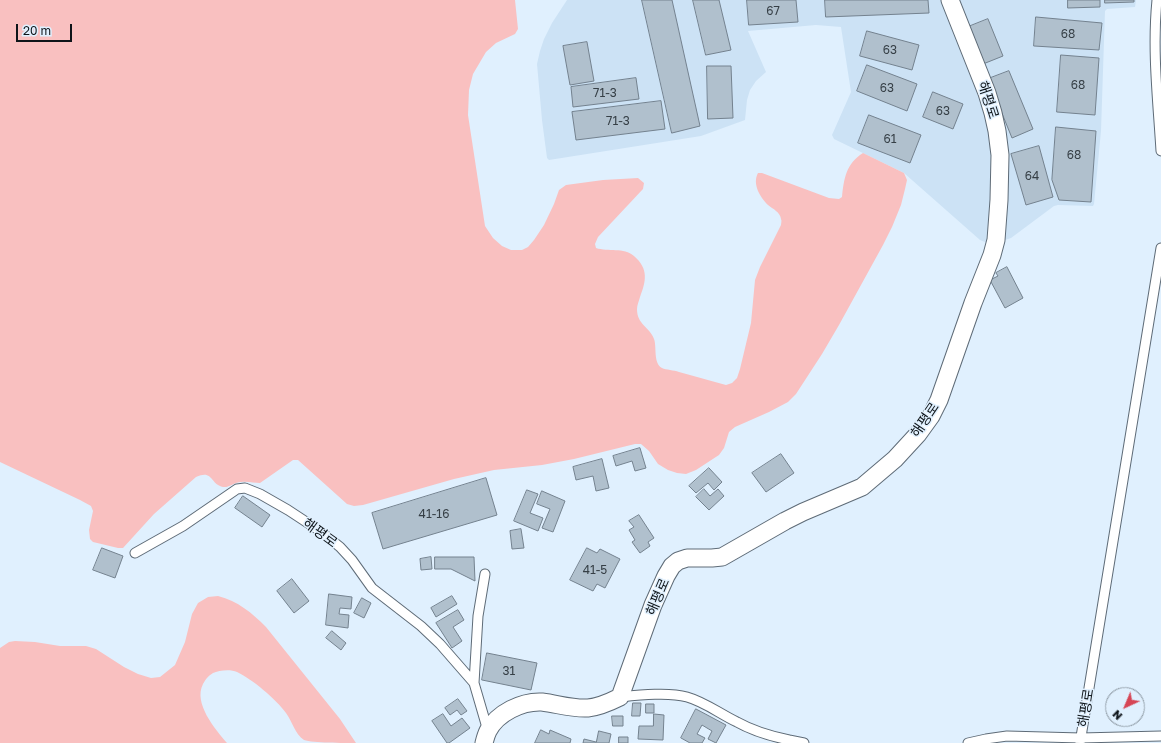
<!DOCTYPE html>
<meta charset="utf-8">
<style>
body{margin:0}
#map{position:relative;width:1161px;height:743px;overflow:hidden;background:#e0f0fe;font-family:"Golos Text",sans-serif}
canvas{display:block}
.north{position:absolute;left:1105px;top:687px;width:40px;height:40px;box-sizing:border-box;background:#e0f0fe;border:1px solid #8c98a2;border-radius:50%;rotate:224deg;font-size:11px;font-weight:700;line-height:16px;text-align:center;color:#0e1419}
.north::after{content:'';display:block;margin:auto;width:14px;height:18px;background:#d64555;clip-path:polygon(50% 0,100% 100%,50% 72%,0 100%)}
.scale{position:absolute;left:16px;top:24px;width:56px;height:18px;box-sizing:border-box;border:2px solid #0e1419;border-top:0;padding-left:5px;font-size:12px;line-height:14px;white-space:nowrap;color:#0e1419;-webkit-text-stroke:3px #e0f0fe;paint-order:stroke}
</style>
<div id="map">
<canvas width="1161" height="743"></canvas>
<div class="north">N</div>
<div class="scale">20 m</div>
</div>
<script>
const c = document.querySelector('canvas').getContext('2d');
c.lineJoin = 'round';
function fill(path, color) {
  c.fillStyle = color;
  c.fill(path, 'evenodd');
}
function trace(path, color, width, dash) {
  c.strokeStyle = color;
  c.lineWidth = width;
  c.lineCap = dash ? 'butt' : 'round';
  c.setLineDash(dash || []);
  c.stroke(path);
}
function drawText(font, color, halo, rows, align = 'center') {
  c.font = font + ' "Golos Text","Noto Sans KR",sans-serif';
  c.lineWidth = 3;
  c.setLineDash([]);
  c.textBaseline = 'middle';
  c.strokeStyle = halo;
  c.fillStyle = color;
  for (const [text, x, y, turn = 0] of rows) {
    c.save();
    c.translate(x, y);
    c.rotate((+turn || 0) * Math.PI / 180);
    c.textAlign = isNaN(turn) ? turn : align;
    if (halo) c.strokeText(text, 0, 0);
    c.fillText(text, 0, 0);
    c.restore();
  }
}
fill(new Path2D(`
 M567,0H943L982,96L992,143L991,219L988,242H985L980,240L904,173L834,139L832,135L851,92L841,27L816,25L748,31L766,72L756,81L750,90L747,100L745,120L701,136L549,160L547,158L542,120L537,64L540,51L544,39L552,23Z
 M954,0H1136L1135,7L1107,9L1105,11L1101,131L1094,204L1093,206L1058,205L1054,206L1011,238L1005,240L1002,236L1005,153Z`), '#cce2f5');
fill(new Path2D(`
 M0,0H515L518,29L515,34L496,43L486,52L473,74L469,90L468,115L485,226L493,238L502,246L511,250H522L528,247L534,240L544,225L554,204L559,190L566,185L603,180L638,178L644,183L643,189L598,237L595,244L596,248C608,252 624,247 634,256C649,269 646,281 640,297C639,301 637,305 637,309C637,325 650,327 654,339C657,347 653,363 662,368C666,370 674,370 679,372C695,376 710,381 726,385L732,383L737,378L740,369L751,323L755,280L760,267L781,225C781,223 782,221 781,219C780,212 773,209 768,205C760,197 752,184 758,173H762L829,198L839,199L842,197C844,178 846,164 863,153L904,173L907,180L905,189L901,205L892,227L883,245L839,325L822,354L796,394L788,402L769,412L735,427L729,432L724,448L719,455L696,470L686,474L677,473L668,470L658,464L649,451L641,444H635L574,459L542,465L494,470L454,479L363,505L354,506L347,504L298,460H293L260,483C254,483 248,481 241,482C235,482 229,488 223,487C210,484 213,469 196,477L154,514L123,548H118L93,542L90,539L89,530L93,511L91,506L80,500L0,462Z
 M218,596C238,601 252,613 266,627L340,719L356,743C344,743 313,743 304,740C295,734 292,721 286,713C276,699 252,679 237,672C231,669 219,670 213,673C208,676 206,679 203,684C193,703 215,729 227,743H0V648L9,642L15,641L35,642L60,646H86L96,649L124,667L138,674L151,678L160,677L175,665L185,642L192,614L198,603L208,597Z`), '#f9c0c0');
const building = new Path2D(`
 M642,0H672L700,126L672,133Z
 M693,0H719L731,50L706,55Z
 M747,0H796L798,22L749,25Z
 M825,0H928L929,13L826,17Z
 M1068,0H1100V7L1068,8Z
 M1105,0H1134V2L1105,3Z
 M1036,17L1102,23L1099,50L1034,46Z
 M988,19L1003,56L983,64L968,27Z
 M867,31L919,45L912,70L860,56Z
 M587,42L594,81L570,85L563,46Z
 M1061,55L1099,58L1095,115L1057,112Z
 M867,65L917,84L907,111L857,91Z
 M707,66H731L733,118L708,119Z
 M1009,71L1033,129L1012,138L988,79Z
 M636,78L639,99L573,107L571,87Z
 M933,92L963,104L953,129L923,117Z
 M661,101L665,129L576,140L572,112Z
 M869,115L921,135L910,163L858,143Z
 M1056,127L1096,131L1091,202L1059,200L1052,180Z
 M1039,146L1053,197L1026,205L1011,154Z
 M1007,267L1023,298L1005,308L990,280L998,276L996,273Z
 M640,448L646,468L635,471L632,461L616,466L613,456Z
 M781,454L794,473L766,492L752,473Z
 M602,459L609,488L596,491L593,476L576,480L573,467Z
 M709,468L722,482L714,490L708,483L696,493L689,486Z
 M486,478L497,515L383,549L372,513Z
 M704,489L710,496L718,489L724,496L709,510L696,497Z
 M527,490L538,494L530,513L543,518L538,531L514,521Z
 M542,491L565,501L553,532L542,528L550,509L537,504Z
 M243,496L270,515L262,527L235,508Z
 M639,515L654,538L648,542L650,546L640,553L632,542L635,540L629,530L634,527L629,521Z
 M521,529L524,548L512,549L510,531Z
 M102,548L123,556L115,578L93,570Z
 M587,548L597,553L600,549L620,559L605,588L597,584L593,591L570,580Z
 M431,557L432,569L421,570L420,559Z
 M435,557H474L475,581L451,569H435Z
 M292,579L309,601L294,613L277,591Z
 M329,594L352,597L351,609L340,608L339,614L349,615L348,628L326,625Z
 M452,596L457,604L436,617L431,608Z
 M362,598L371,603L364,618L354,613Z
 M458,610L464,620L453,627L462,641L452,648L436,623Z
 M332,631L346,643L341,650L326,638Z
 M487,653L537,663L531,690L482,680Z
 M458,699L467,711L461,715L457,710L450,715L445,708Z
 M633,703H641L640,716H632Z
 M646,704H654V713H646Z
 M696,709L726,725L716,743L708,739L712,731L702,725L697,734L705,738L702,743H690L681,738Z
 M443,714L451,726L462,718L470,728L449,743H447L432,721Z
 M654,714L664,715L663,740L638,739L639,726H653Z
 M612,716H623V726H613Z
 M541,730L549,734L550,730L571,739L570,743H535Z
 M599,731L611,734L609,743H583L584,739L596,742Z
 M619,737H628V743H619Z`);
fill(building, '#b0c0cd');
trace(building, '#74828f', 1);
const lane = new Path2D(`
 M1157,0C1152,50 1158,101 1161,151
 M135,553L183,526L237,489L245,488L260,494L288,510L320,531L340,547L352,560L372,588L421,626L440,644L474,683
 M485,574L478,616L474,683L488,731
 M620,697C640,695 669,692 687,697C705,702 720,714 737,722C753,731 770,736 789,740L788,743
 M789,740L804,743
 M968,743L986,739L1007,736L1081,738L1161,736
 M1080,743L1161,248`);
const street = new Path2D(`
 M484,743C485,739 486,735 488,731C497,713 522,701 542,702C558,704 572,709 588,708C599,707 610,702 620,697L653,605L666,576L672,566L678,561L687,558H712L722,557L785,521L803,512L862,487L895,459L918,434L931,416L939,400L973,303L992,255L996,240L999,200L1000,155L997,131L993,113L987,93L950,0`);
trace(lane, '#5e6b77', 11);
trace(street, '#5e6b77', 19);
trace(lane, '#fff', 9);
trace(street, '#fff', 17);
drawText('12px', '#363f46', null, [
 ["67",773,11],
 ["68",1068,34],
 ["63",890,50],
 ["68",1078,85],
 ["63",887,88],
 ["71-3",605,93],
 ["63",943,111],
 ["71-3",618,121],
 ["61",890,139],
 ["68",1074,155],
 ["64",1032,176],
 ["41-16",434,514],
 ["41-5",595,570],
 ["31",509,671]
]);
drawText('14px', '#0e1419', '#e0f0fe', [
 ["해평로",988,100,72],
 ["해평로",925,420,-56],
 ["해평로",320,533,36],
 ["해평로",658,597,-67],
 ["해평로",1086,708,-81]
]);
</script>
